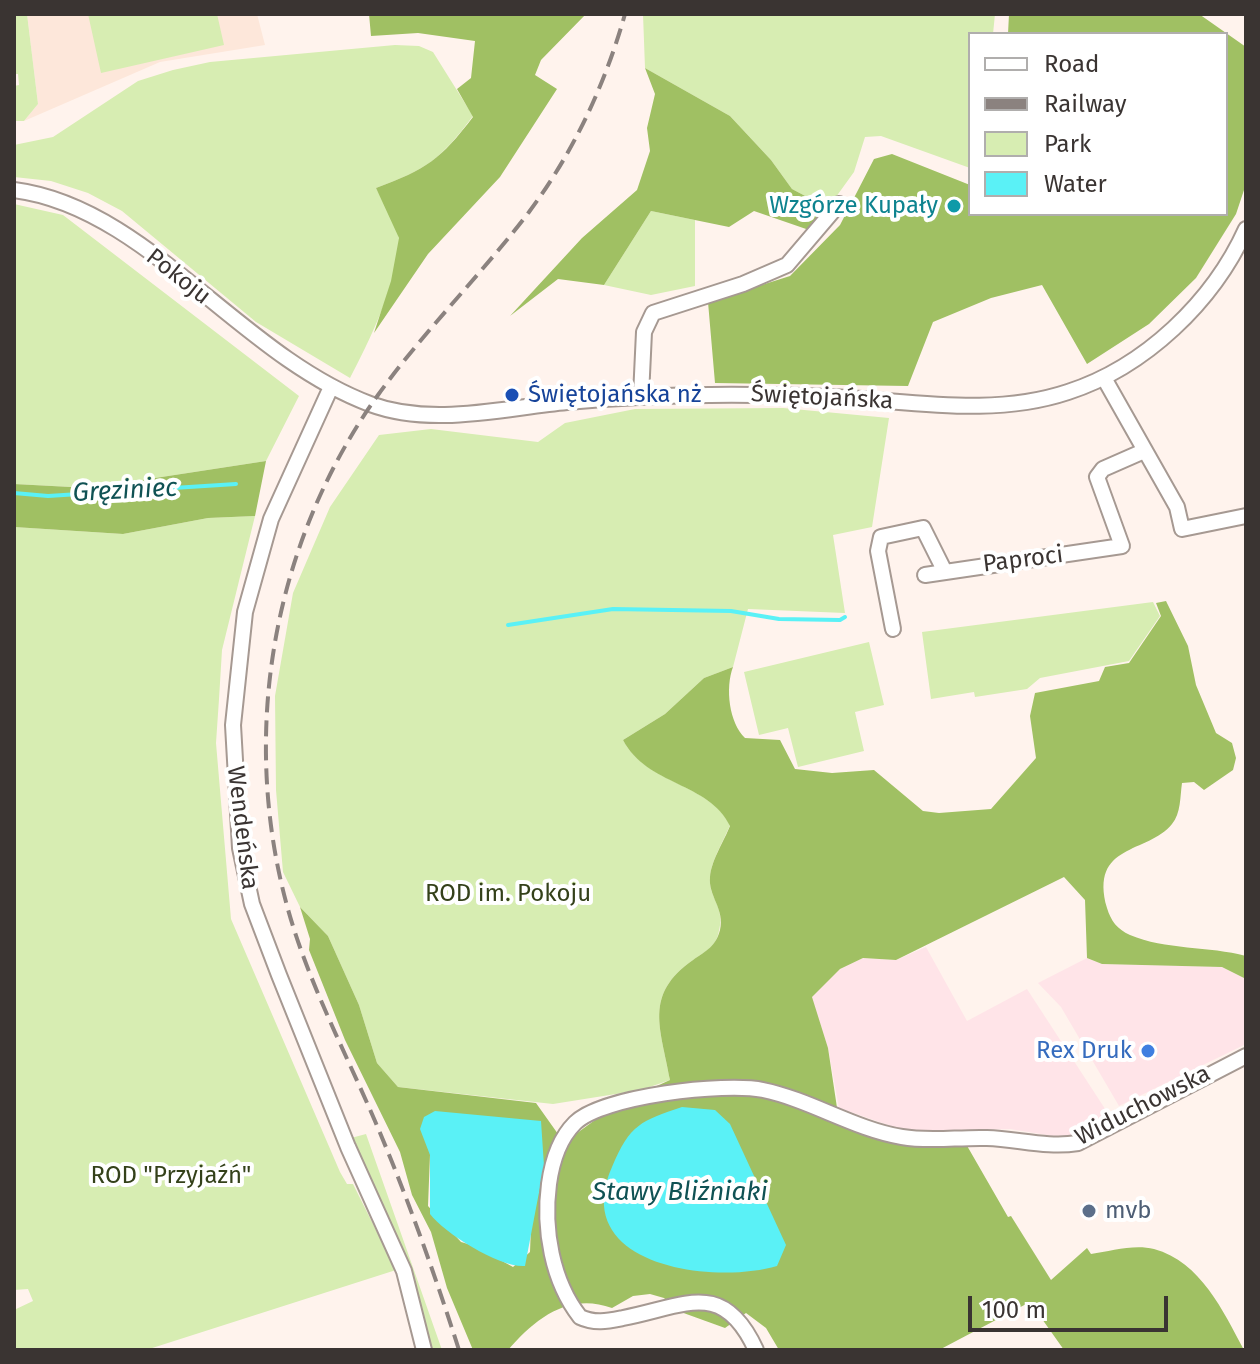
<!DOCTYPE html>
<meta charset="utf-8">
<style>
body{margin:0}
#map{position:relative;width:1260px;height:1364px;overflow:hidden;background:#fff3ed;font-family:"Fira Sans",sans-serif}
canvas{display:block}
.frame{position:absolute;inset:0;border:16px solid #3a3432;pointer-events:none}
.legend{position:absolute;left:968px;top:32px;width:260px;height:184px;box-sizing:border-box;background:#fff;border:2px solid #b0aead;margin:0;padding:10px 14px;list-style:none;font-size:24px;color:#3a3432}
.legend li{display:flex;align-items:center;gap:16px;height:40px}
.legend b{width:40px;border:2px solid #b0aead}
.scale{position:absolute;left:968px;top:1296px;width:200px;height:36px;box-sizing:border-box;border:4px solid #3a3432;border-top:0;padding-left:10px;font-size:24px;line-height:28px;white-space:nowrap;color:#3a3432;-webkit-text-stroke:6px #fff;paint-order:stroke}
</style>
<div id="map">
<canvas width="1260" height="1364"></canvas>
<div class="frame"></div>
<ul class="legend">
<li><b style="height:10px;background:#fff"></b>Road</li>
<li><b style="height:10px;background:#8b827f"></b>Railway</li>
<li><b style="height:22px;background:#d7edb2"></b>Park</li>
<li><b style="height:22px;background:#5af1f6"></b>Water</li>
</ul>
<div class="scale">100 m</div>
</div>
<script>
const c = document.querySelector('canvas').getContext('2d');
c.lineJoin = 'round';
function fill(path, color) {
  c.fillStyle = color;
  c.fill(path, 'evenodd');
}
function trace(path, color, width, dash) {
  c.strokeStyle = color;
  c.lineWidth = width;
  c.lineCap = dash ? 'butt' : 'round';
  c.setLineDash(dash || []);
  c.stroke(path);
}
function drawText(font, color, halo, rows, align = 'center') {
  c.font = font + ' "Fira Sans",sans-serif';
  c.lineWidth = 8;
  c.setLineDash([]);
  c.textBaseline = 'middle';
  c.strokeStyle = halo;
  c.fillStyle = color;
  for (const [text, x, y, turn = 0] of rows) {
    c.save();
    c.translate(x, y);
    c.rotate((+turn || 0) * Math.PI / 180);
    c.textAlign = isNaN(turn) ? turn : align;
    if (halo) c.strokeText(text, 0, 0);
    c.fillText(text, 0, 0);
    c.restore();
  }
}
fill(new Path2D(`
 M926,947L967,1021L1027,989L1111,1118L1065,1138L1010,1129L908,1132L839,1108L828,1048L811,996L840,969L863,958L896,960Z
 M1087,958L1102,964L1222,967L1246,979V1044L1119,1106L1061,1007L1038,983Z`), '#ffe4e8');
fill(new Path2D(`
 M27,14H257L265,45L160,62L24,121L38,104Z`), '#fde7da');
fill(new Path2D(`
 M14,14H27L38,104L24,121H14V86L19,85L18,74H14Z
 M88,14H217L224,45L101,73Z
 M643,14H995L993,34H970V168L881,136L865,137L854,172L828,208L792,189L771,160L730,116L645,68Z
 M395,45L419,46L433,52L473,116C440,160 427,169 376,188C383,202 398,223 399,239C402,274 367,346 350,378L256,322L122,211L88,193L51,181L14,177V145L53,137L138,81L173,70L210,62Z
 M14,204L63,215L299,396L266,461L90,488L14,484Z
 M651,211L695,220V286L651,295L604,285Z
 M783,408L889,418L872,527L833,535L845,613L748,609L733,667L704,678L665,714L623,740C647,785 708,782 730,825C724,840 711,861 710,877C708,899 727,906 718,935C715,947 703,953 693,960C643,995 661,1028 670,1080L641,1090L553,1104L398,1087L377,1063L359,1005L328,936L300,907L283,872L276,790L275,696L293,593L330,507L379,435L431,429L538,442L565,423L635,409Z
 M255,516L222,650L219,699L216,743L231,919L340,1172L347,1184H353L396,1270L146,1350H14V1310L33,1301L28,1289L14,1290V527L123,534L208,518Z
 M1153,602L1160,616L1129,661L1040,678L1027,689L975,697L974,692L931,699L922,632Z
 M869,642L884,705L855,712L864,751L798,767L788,728L759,735L744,672Z
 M366,1134L442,1350H429L351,1138Z`), '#d7edb2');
fill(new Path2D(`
 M369,14H586L541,60L535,75L557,89L500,177L428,254L374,333L391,281L399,238L376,188C427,169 440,160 473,117L457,89L471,78L475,41L418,33L371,36Z
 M1009,14H1199L1246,47V184L1236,214L1196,278L1149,324L1087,364L1042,285L991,298L933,322L908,386L715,383L708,302L790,276L840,225L874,159L892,154L970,185V214H1226V34H1008Z
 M645,68L730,116L771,160L792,189L828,208L809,230L754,211L729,227L651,211L604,285L558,279L510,316L582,238L637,190L650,151L647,128L655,94Z
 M266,461L255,516L208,518L123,534L14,527V484L90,488Z
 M1166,601L1188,646L1196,685L1216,733L1232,743L1236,758L1233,770L1204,790L1194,782L1182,783C1180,797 1181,813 1172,824C1148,854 1089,843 1107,908C1111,921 1117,929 1130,935C1165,950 1209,946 1246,956V979L1222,967L1102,964L1087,958L1085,900L1064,877L896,960L863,958L840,969L812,997L828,1048L839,1121L966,1144L1008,1217L1011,1216L1051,1280L1087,1248L1091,1254C1111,1251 1134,1244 1154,1249C1201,1262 1223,1311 1244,1350H1064L1030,1302L939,1350H779L766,1328L746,1313L725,1328L678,1311L664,1298L650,1294L633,1296L612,1308C568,1292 535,1319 508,1350H473L447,1288L431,1232L412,1195L400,1152L345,1040L309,950L310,939L300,907L328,936L359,1005L377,1063L398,1087L536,1103L558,1134L573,1136L617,1104L670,1080C661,1028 643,995 693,960C706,951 716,946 720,930C725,909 708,896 710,877C711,861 724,841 730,826C709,782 647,786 623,740L665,714L704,678L733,667C725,688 729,723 745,738L780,740L795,769L832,773L874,770L923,811L939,813L991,809L1036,758L1030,716L1035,693L1099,681L1105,667L1129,663L1161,616L1156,603ZM430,1155L544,1166L531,1226L530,1252L513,1267L475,1246L461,1242L428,1206Z`), '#a0c063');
fill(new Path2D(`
 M682,1107L715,1110L730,1124L786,1245L777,1266C713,1285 568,1266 612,1167C630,1124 641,1121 682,1107Z
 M435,1111L541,1121L544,1166L525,1266C501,1268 445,1234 430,1214V1155L420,1129L424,1117Z`), '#5af1f6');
trace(new Path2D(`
 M14,493L48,496L236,484
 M508,625L613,609L731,611L779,619L840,620L845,617`), '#5af1f6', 4);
const street = new Path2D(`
 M14,190C147,207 239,355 370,404C432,427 503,408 567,402C654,394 742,393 829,397C908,400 990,418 1068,392C1145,367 1213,302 1246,229
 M1104,378L1177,507L1182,529L1246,516
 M331,387L271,519L245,612L233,725L240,848L252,904L279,975L348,1147L404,1271L424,1350
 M641,396L644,332L653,313L743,284L787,265L839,204
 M925,575L1122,546L1097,477L1103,469L1144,451
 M893,629L878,551L881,537L923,528L945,572
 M756,1350C723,1278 685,1306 623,1318C608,1321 595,1324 580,1317C552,1281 543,1229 549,1184C552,1162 559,1139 575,1123C602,1096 725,1082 763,1090C811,1100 854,1129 902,1137C930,1142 958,1137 987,1138C1018,1139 1047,1148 1078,1143L1246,1056`);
trace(street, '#a69992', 18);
trace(street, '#fff', 14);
trace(new Path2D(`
 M459,1350C434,1272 407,1196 375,1121C344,1049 306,978 286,902C240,729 274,540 378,395C424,331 481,275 529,212C573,153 605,85 625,14`), '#8b827f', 4, [16, 8]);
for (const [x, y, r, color] of [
 [954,206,8,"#0f9aa8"],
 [512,395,8,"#1a4fb4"],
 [1148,1051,8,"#3f7fe0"],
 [1089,1211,8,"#5c6f8a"]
]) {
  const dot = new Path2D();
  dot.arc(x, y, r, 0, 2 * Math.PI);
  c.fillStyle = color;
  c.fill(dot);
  trace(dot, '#fff', 3);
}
drawText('24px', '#0d838f', '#fff', [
 ["Wzgórze Kupały",938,206]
], 'right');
drawText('24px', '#3a3432', '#fff', [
 ["Pokoju",178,277,38],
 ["Świętojańska",822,398,3],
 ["Paproci",1023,560,-7],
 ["Wendeńska",242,828,83],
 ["Widuchowska",1143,1106,-27]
]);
drawText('24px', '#164399', '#fff', [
 ["Świętojańska nż",528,395]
], 'left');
drawText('24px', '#34411a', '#fff', [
 ["ROD im. Pokoju",508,894],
 ["ROD \"Przyjaźń\"",171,1176]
]);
drawText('24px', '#366cbe', '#fff', [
 ["Rex Druk",1132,1051]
], 'right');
drawText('24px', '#4e5e75', '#fff', [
 ["mvb",1105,1211]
], 'left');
drawText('italic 26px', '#105254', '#fff', [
 ["Gręziniec",125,491,-3],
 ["Stawy Bliźniaki",680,1193]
]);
</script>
